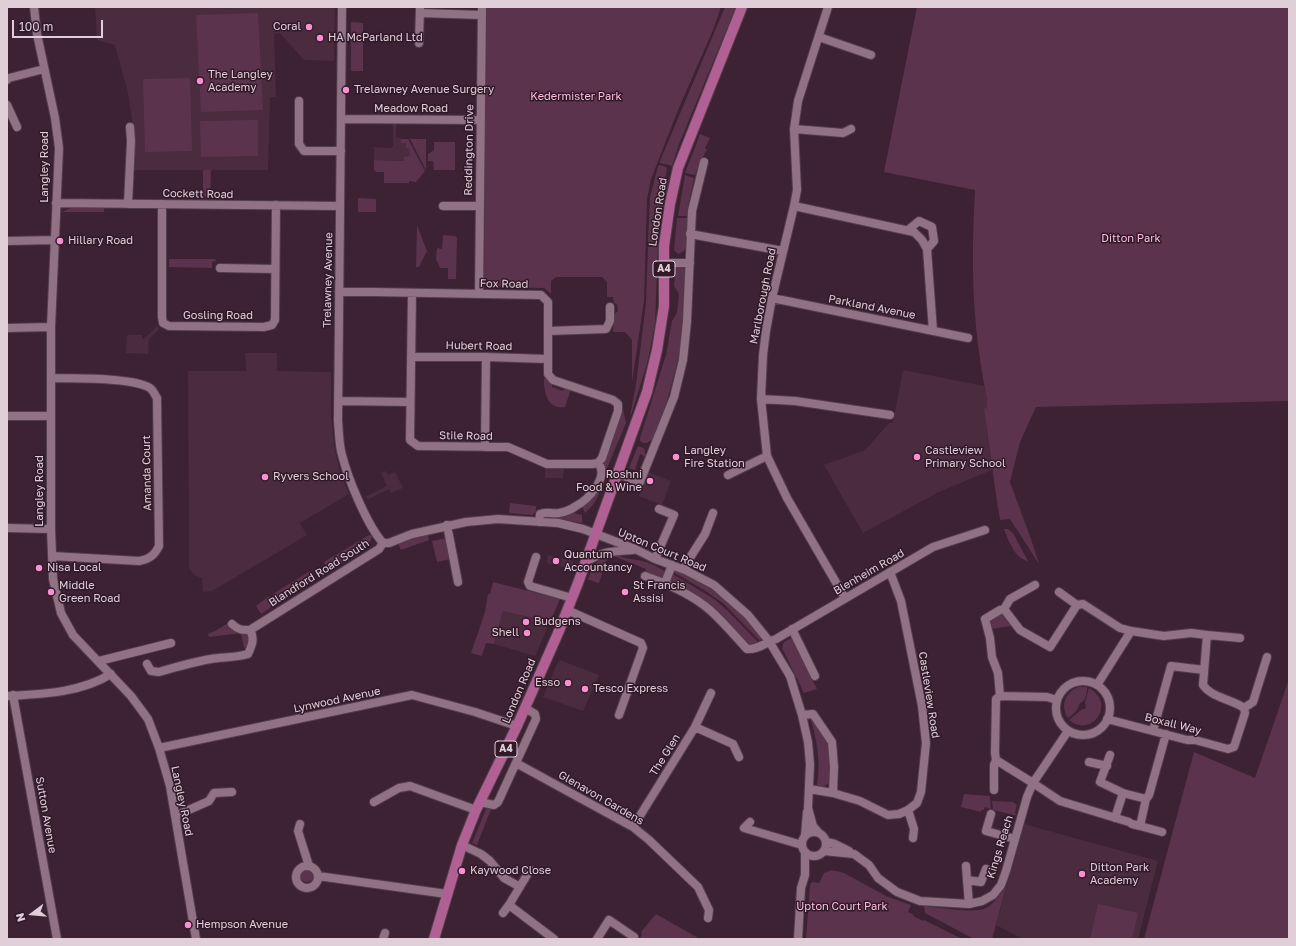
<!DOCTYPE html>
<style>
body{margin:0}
#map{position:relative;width:1296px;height:946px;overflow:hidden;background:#3c2232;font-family:"Golos Text",sans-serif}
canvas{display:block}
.frame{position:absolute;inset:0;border:8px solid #e0ced8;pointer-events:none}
.north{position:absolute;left:12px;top:894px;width:40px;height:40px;-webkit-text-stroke:3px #311928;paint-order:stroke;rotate:254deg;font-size:11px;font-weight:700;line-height:16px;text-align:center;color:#e0ced8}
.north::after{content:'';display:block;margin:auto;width:14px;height:18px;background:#e0ced8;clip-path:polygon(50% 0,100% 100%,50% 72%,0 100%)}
.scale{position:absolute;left:12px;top:20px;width:91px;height:18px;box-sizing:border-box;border:2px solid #e0ced8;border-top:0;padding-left:5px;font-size:12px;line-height:14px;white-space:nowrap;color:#e0ced8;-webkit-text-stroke:3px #311928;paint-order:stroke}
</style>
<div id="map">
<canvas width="1296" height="946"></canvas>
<div class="frame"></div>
<div class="north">N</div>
<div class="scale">100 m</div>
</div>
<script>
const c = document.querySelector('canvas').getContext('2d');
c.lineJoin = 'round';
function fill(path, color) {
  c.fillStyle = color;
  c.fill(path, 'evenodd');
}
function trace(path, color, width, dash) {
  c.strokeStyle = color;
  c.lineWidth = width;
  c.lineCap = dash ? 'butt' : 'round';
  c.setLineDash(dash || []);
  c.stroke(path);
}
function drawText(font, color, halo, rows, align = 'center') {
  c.font = font + ' "Golos Text",sans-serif';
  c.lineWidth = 3;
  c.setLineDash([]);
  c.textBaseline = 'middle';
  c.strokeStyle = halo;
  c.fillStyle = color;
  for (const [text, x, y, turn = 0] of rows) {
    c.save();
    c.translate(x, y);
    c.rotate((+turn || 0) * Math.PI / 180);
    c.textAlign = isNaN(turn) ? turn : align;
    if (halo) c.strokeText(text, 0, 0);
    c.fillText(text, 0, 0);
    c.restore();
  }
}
fill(new Path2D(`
 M95,7H335L334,61L304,60L280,33L274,34L276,97H270L268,170H134L135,139L128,93L115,45L97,40Z
 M398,122L396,125V137L401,138V143H406L410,148V156L404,161L374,160V150L373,147L391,148L393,145V125L391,123Z
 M157,326L159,329L149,339L148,354L126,353L127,335H142V339H144Z
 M245,353H277V371L331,372V414L334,446L340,473L349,494L300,523L307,535L212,591L203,592L202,578L194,575L189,568L188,371H246Z
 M903,370L984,386L987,400V409H984L992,470L939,492L863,533L824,465L865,450L890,422L893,423Z
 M545,465L564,466L563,478H545Z
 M386,471L388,475L395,472L403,488L391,493L389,489L369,499L368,500L365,495L367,496L387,486L381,473Z
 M648,472L671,481L662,505L639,496Z
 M548,555L573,561L571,569L546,563Z
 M503,611L550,622L535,656L494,644Z
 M560,660L599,675L583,711L543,697L556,666Z
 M1024,824L1158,861L1138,939H1023L996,925Z`), '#4a2c3e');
fill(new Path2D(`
 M486,7H721L713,30L678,110L651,179L647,199L644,301L632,382V340L625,332H613L614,314L618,311L617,304L614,303L613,297H607V282L602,277H556L551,281V294L544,288L492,287L484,279Z
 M725,7H736L679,144L672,166L660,163V161Z
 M917,7H1289V401L1036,407L1020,442L1010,482L1032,542L1039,564L1010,519L1000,520L996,495L984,409L987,408V400C977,350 972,299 973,248C973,229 974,210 975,190L884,172Z
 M258,13L263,110L201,112L196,15Z
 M351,22L363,23V36L362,37H351Z
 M351,40H363V71H351Z
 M190,78L192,151L145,152L143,79Z
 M258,120V156L201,157L200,121Z
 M700,134L710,138L705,148L707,150L700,162L695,175L685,173Z
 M401,139H408L425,171L416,182L409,181V183H384V172H376L374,170V160L404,161V157L410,156L409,148H406V143H401Z
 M410,139H426V170Z
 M434,142H455V170H434L433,161H428V154L434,150Z
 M660,165L666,167L667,169L665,179L669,180L661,217L658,243L648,242L650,197L658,166Z
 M203,170H211L210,198L203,197Z
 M685,175L694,178L689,202L688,216H678Z
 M358,198L376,199V212H358Z
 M75,206H104V212H62Z
 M677,218H688L687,246L684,251L678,254L674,250Z
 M417,225L427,251L419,267H416Z
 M443,235L455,236L457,238L456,279H448V268H440L436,259L437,248L442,249Z
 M648,247H658L655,324L647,364L631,415L630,416L636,384L646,303Z
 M169,259H215L216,261L212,262V268L169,267Z
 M677,267C683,267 685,268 688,273L681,346L676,367L667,401L653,439L647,443C644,443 639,443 640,438L666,355L672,321L677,313L679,294L674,286L675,270Z
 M545,378L552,383V387L563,391L565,387L571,389L565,407C547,410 544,392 544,379Z
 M623,409L626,423L607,468L598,497L592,506L585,513L581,504L589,497L613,441V436Z
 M638,446L644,448L646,457L640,454L635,470L629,468Z
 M510,503L536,506C536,511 536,513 532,515L509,513Z
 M567,511L582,515V523L544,517L542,512Z
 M1004,529H1008L1013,533L1028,561C1015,559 1008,540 1004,529Z
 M427,531L429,540L401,550L397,541Z
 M369,535L372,536C369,552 342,562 328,569L324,562Z
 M447,538L450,559L437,562L432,541Z
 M617,555C625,559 633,559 642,561C650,563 659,567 666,572L663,579L644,575L646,569L614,556L606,561L599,583L589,580L588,579C592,569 595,559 607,556C610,556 613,556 617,555Z
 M678,570L715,590L743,616L761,638L760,641L724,604L704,590L673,572Z
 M310,571L315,579L278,603H277L273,596V594Z
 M671,573L714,599L728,611L759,643L757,645H747L733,630L669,583Z
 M493,582L560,599L550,622L503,611L494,644L486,643L482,656L471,653L485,612L488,594H490Z
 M269,596L272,598L276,604L261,614L256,606Z
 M1002,614L1011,626L991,629L989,623L990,618H994Z
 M230,622L249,634L247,646L244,648L241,633L209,637L208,634L215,631Z
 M791,638L796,640L810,669L808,671L817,689L804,693L782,648L784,642Z
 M1289,679V939H1144L1194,752L1255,778Z
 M1078,687H1087C1087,693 1086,701 1080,703C1077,711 1075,713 1068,718C1060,705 1065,693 1078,687Z
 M1089,688C1117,703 1092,739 1069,720L1081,710L1086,708L1085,703Z
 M810,717L829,744L831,782L823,787L817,785C821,761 817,740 810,717Z
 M964,794L990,796L991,809L985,807L984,810H981V812L961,807Z
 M992,801L1013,802L1017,805L1015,812L1016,815H1014L993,810Z
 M486,809H491L477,845L472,843Z
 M300 875a7 7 0 1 1 14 0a7 7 0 1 1-14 0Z
 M832,870L844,873L886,896L911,905L908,912L914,915L913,916L923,921L924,920L962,939H806L810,885L812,882L819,883L824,873Z
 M1006,887L992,939H974L925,913L924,906C939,907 976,915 988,907C995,902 1000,894 1006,887Z
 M1098,904L1138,913L1132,939H1090Z
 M656,914L700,939H639L642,935L641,932Z`), '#5c334c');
const minor = new Path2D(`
 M34,7L37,34L55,118L59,148L51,327V529L53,579L61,613L73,635L131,696L148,719L159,748L170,786L196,939
 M342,7L338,421C339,432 339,445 342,455C348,479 367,525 383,543
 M828,7L798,101L794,129L797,190L794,206L772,298L766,331L763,355L761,399L767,456L787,498L845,598
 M420,13L482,15
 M819,37L871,55
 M419,43L420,7
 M7,80L9,78L44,69
 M299,101V144L304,151H341
 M7,105L17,127
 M341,119L480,120
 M794,129L843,133L851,129
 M56,203L340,206
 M128,204L131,141L130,127
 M162,204V317L163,323L169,326L264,327L272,325L275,320L276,205
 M443,206H479
 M794,206L914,232L922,240L927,249L933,331
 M908,230L919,221L932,227L934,241L927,249
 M690,234L783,251
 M7,241L55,240
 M664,263H690
 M220,268L275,269
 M339,292H373L541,295L548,302V374L553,380L613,400L618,404V411L602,458L598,463L592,464H547L508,447L418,446L410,440L412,293
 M479,294L482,7
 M772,298L968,338
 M7,328L51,327
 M548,331L606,329L610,321V307
 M411,357H486L547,359
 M51,378C73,379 132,377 150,388C153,390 155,395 157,398L159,546C154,556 149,559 139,561L52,556
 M761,399L795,401L890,415
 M338,401L410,402
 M7,416H51
 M485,447L486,357
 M618,474L640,482L674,397L683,360L687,321L692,211L704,162
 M728,475L767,456
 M539,522L540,514C546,511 552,514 559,513C564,512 572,509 576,506C588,500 610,476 598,463
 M447,525L458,582
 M7,528L51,529
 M383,543H389L412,534L466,522L498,519L558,523L583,529L635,549L655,559L685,570L714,585L748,615L769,641L790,676L802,715L808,742L810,764L808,808L813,826L819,833
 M536,557L528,582L530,586L572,598
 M655,559L674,515L659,509
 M586,562C602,551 614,551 633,550
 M685,570L686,564L705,534L713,513
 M645,576C668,584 692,594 711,611C724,623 735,636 747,649C758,650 766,642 776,639L933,547L985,530
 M665,583L672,565
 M1059,592L1077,605L1083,604L1120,628L1131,631L1164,636L1191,633L1207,635L1203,685C1212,698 1234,700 1244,708L1245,713L1234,747L1228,749L1195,740H1187L1107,719
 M1004,609L1020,630L1050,647L1075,608L1077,605
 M1004,609L1010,599L1035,585
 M567,610L641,643L643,648L619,715
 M792,629L815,676
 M250,630L379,549L383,543
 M1207,635L1240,638
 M99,661L171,643
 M147,664L151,671L159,672C176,667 193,662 211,659C224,657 234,658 248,654C252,645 255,639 250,630C242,630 238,630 232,624
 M1056 708a27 27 0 1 1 54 0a27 27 0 1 1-54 0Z
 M1097,685L1131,631
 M13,695L57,939
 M7,696C42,694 80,693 111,674
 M1000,696L998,673L992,657L990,638L985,619L1000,610L1004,609
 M1000,696L1047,697L1057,700
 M1244,708L1253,702L1267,657
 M802,715L813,714L832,742L834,767L833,793
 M695,727L733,744L739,757
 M1153,731L1171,666L1204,670
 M159,748L412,695L475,712L517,726
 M1110,755L1100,782L1123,793L1146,799L1149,795L1166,734
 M996,760L1033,783L1060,801L1129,822
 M1089,762L1107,766
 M516,763L633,827L649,840L698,887L709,910L708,918
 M809,789L833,793L860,801L888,815L899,814L908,810L917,803L921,792L926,743L922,706L901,601L890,572
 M994,790V765L996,760L995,753L996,699L1000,696
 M374,802L399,788L410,786L476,810
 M480,802L494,805L498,802L536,719L535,714L525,708
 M908,810L914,829L913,838
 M991,814L986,831L1015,839
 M175,816L209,801L214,793L232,792
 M1115,818L1123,793
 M750,822L744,828L802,845
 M300,824L298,831L309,866
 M1132,824L1140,826L1146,799
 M1140,826L1162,832
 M633,827L695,727L711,693
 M802 844a12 12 0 1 1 24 0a12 12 0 1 1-24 0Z
 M805,836L807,812
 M826,842L835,844L849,851
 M462,845L481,854L490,861L504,878L520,887
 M824,851L854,854L869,865L878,878L897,892L920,901L969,904L982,901L993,895L1001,885L1006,871L1027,797L1033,783L1068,731
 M296 877a11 11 0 1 1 22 0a11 11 0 1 1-22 0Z
 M966,866L967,880L981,882L986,869
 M318,876L447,894
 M967,880L969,904
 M509,905L554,939
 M503,913L509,905L530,870
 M383,939L385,933
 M597,939L609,920L634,937
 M798,939L801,888L805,875V852`);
const major = new Path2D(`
 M434,939L462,845L476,810L517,726L559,631L578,583L647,392L657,350L664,306V246L670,204L678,168L742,7`);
trace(minor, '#533e4b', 10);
trace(major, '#533e4b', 12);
trace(minor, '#917284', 8);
trace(major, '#b06093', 10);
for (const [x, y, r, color] of [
 [309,27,4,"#f690cf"],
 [320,38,4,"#f690cf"],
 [200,81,4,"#f690cf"],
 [346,90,4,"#f690cf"],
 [60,241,4,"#f690cf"],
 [676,457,4,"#f690cf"],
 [917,457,4,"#f690cf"],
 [265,477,4,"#f690cf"],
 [650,481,4,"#f690cf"],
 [556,561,4,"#f690cf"],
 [39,568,4,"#f690cf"],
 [51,592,4,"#f690cf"],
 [625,592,4,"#f690cf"],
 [526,622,4,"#f690cf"],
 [527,633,4,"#f690cf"],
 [568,683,4,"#f690cf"],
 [585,689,4,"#f690cf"],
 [462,871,4,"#f690cf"],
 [1082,874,4,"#f690cf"],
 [188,925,4,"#f690cf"]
]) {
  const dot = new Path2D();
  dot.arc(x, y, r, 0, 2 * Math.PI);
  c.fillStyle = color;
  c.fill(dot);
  trace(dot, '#311928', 1.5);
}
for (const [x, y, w] of [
 [664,269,22],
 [506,749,22]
]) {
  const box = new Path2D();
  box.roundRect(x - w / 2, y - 8, w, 16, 3);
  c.fillStyle = '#311928';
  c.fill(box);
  trace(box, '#e0ced8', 1);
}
drawText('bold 10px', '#e0ced8', null, [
 ["A4",664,269],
 ["A4",506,749]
]);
drawText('11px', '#e0ced8', '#311928', [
 ["Coral",301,27,"right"],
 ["HA McParland Ltd",328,38],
 ["The Langley",208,75],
 ["Academy",208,88],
 ["Trelawney Avenue Surgery",354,90],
 ["Hillary Road",68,241],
 ["Langley",684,451],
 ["Fire Station",684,464],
 ["Castleview",925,451],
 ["Primary School",925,464],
 ["Roshni",642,475,"right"],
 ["Food & Wine",642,488,"right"],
 ["Ryvers School",273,477],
 ["Quantum",564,555],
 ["Accountancy",564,568],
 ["Nisa Local",47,568],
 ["Middle",59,586],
 ["Green Road",59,599],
 ["St Francis",633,586],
 ["Assisi",633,599],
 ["Budgens",534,622],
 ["Shell",519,633,"right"],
 ["Esso",560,683,"right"],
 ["Tesco Express",593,689],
 ["Ditton Park",1090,868],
 ["Academy",1090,881],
 ["Kaywood Close",470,871],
 ["Hempson Avenue",196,925]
], 'left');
drawText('11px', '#fcbfe2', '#311928', [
 ["Kedermister Park",576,97],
 ["Ditton Park",1131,239],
 ["Upton Court Park",842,907]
]);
drawText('11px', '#e0ced8', '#311928', [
 ["Meadow Road",411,109],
 ["Reddington Drive",469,150,-89],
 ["Langley Road",45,167,-90],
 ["Cockett Road",198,194,1],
 ["London Road",658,212,-81],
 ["Trelawney Avenue",328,280,-89],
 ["Fox Road",504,284,1],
 ["Marlborough Road",763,296,-79],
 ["Parkland Avenue",872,307,11],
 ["Gosling Road",218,316],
 ["Hubert Road",479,346,1],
 ["Stile Road",466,436,1],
 ["Amanda Court",147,473,-91],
 ["Langley Road",40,491,-90],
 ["Upton Court Road",662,550,23],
 ["Blenheim Road",869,572,-30],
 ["Blandford Road South",319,573,-32],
 ["London Road",519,691,-67],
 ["Castleview Road",929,695,81],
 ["Lynwood Avenue",337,700,-12],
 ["Boxall Way",1173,724,14],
 ["The Glen",665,755,-58],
 ["Glenavon Gardens",601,798,30],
 ["Langley Road",182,801,78],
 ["Sutton Avenue",46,815,80],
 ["Kings Reach",1000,847,-73]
]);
</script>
